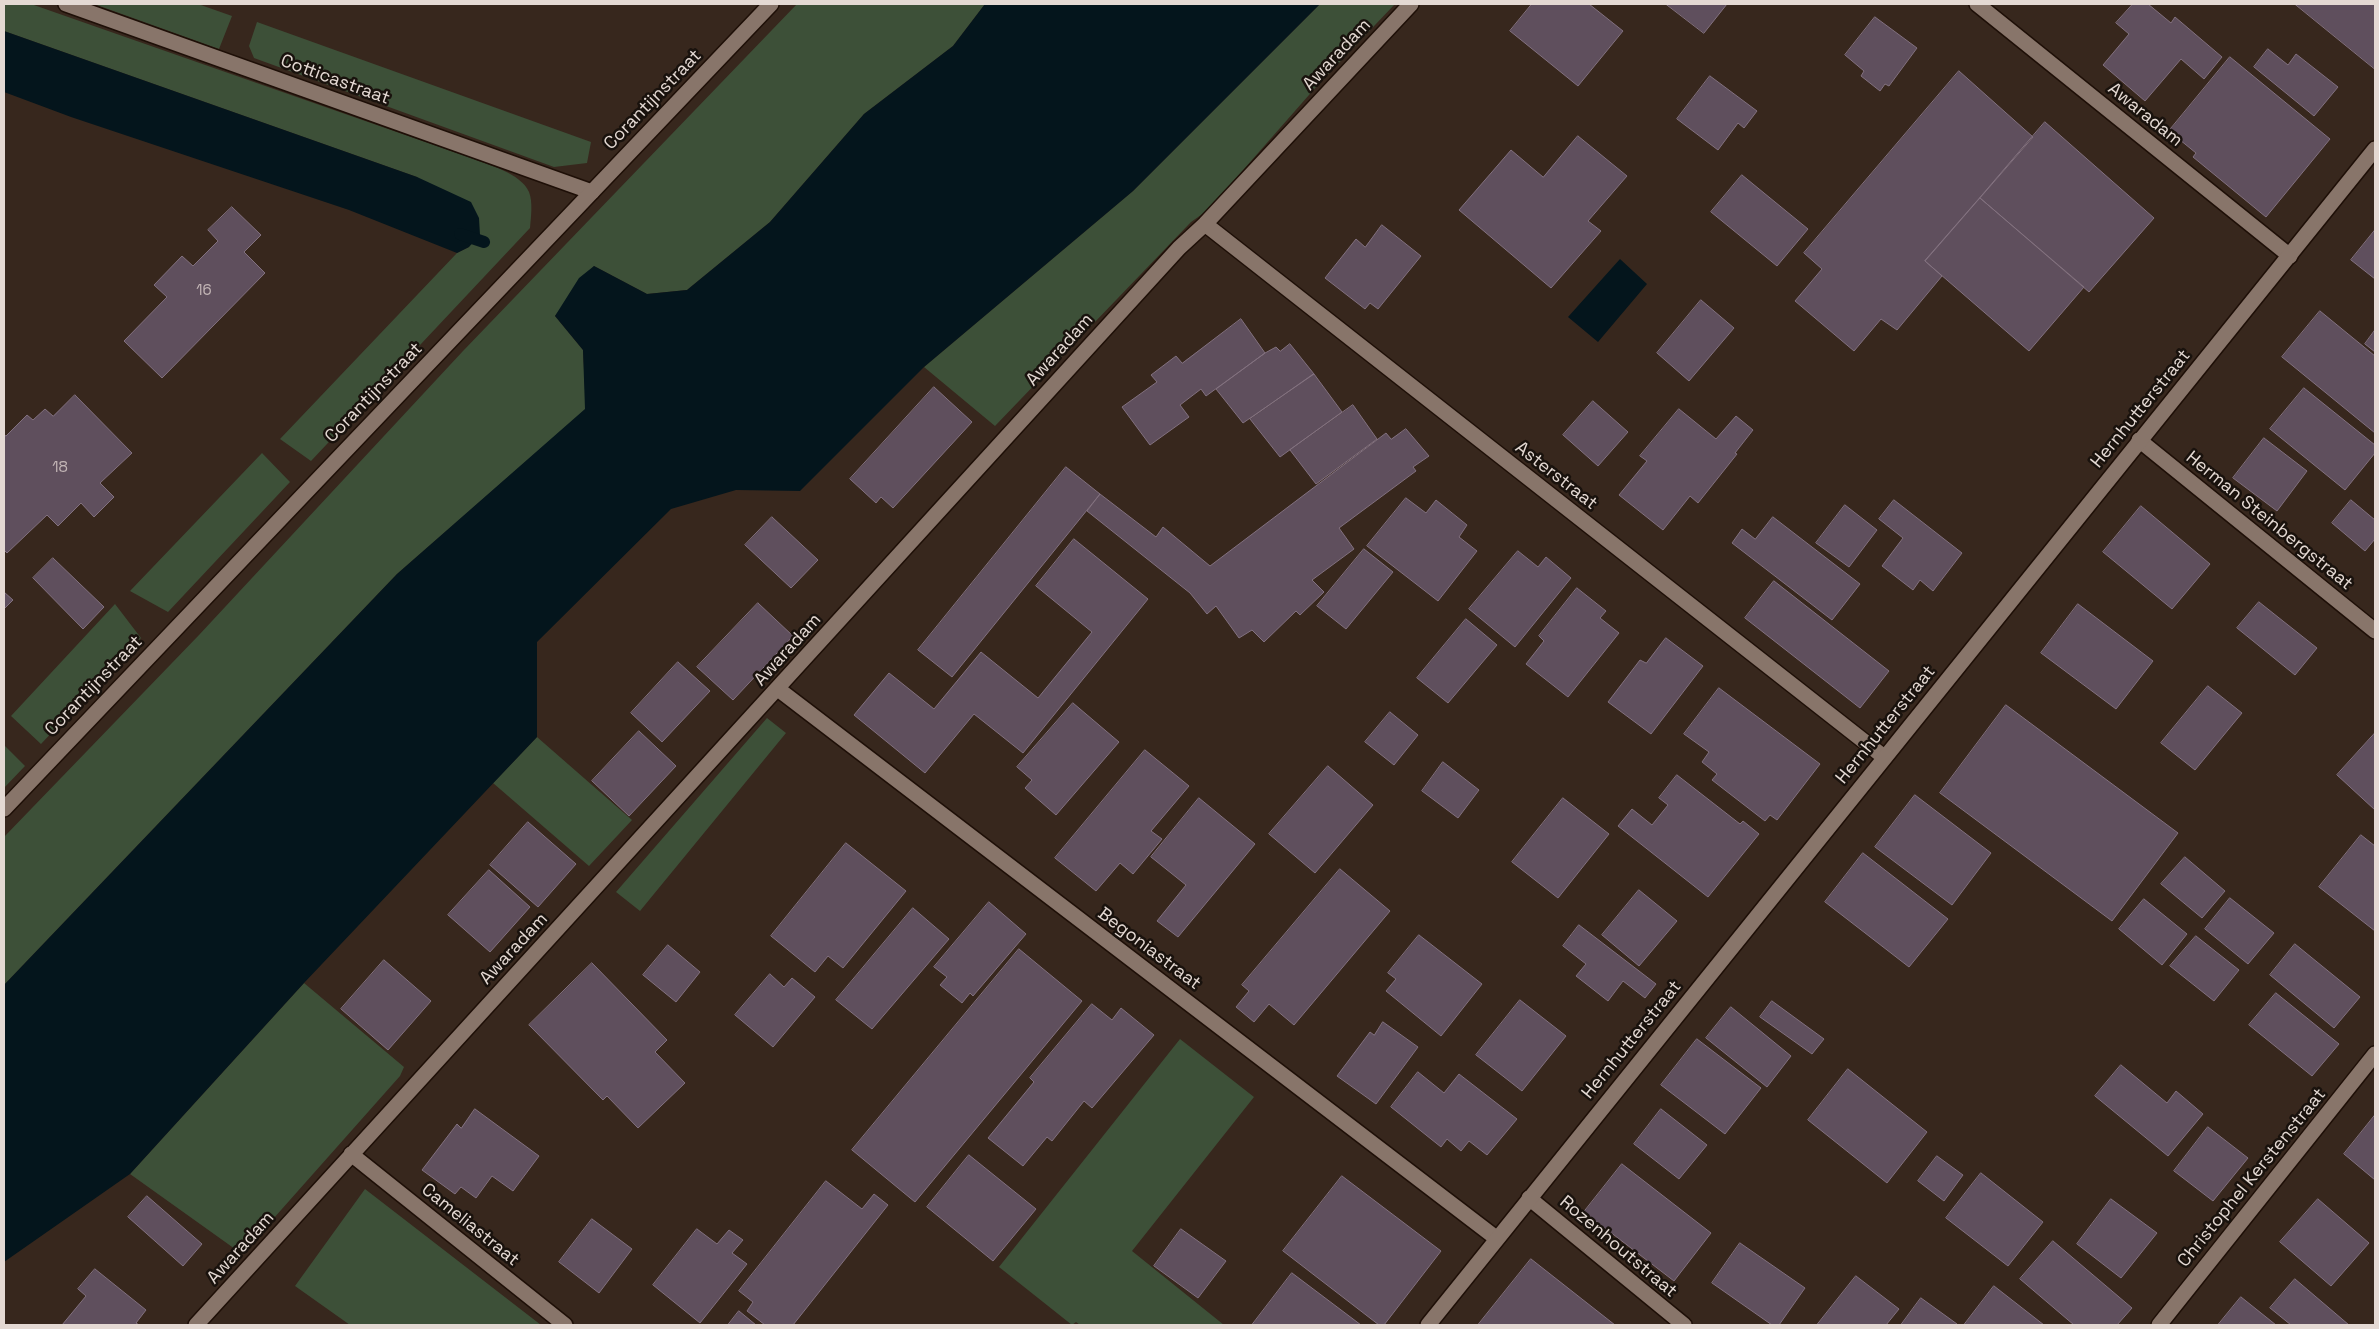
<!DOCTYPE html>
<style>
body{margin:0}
#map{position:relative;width:2379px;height:1329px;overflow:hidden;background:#37271d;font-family:"Space Grotesk",sans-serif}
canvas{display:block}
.frame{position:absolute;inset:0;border:5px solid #e4d9d3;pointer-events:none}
</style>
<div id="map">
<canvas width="2379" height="1329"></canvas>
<div class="frame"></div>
</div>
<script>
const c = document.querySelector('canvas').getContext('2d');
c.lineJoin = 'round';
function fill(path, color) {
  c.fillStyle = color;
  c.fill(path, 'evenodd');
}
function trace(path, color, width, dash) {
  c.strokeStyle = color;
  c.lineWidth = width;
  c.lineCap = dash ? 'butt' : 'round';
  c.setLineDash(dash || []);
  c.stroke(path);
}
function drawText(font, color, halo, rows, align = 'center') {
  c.font = font + ' "Space Grotesk",sans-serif';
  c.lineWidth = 5;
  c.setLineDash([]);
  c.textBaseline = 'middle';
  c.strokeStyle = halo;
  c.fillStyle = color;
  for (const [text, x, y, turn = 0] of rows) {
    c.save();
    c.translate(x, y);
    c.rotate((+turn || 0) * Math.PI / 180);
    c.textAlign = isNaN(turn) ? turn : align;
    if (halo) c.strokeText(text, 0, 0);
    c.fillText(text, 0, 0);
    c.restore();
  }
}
fill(new Path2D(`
 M4,4H31L471,158C488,165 521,173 529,192C533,202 531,217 530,228L311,461L280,439L457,253L469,247L417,177L4,31Z
 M94,4H198L232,16L219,49Z
 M797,4H985L953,46L864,114L770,222L687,290L647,294L594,266L555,316L583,350L586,409L397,574L4,985V837L199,635L463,351Z
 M1320,4H1395L1316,87L1208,210L1191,222L995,426L924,367L1133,191Z
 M257,22L591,142L587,163L554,167L254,58L249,46Z
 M262,453L290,482L168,612L130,591Z
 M115,604L141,638L41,744L11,716Z
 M767,718L786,733L640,911L616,892Z
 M537,737L632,820L589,866L493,783Z
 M4,745L25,766L4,788Z
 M304,983L404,1067L400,1076L242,1254L130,1174Z
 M1180,1039L1254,1097L1132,1251L1224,1325H1080L1076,1322L1072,1325L999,1267Z
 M365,1189L541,1325H350L295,1286Z`), '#3d5038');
fill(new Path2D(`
 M985,4H1320L1133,191L924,367L800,491L736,490L671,509L537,642V737L304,983L130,1174L4,1262V985L397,574L585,409L583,350L555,316L579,278L594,266L647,294L687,290L770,222L864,114L953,46Z
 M4,31L417,177L471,202L479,218L480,235L469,247L457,253L349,210L71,117L4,92Z
 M1620,259L1647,284L1598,342L1568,317Z`), '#04151c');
trace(new Path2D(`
 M460,234L484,242`), '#04151c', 12);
const building = new Path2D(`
 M1532,4H1589L1623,31L1578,86L1510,31Z
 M1666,4H1727L1704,33Z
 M2133,4H2148L2171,23L2175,17L2222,57L2204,79L2181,59L2145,101L2103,65L2129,34L2116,23Z
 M2295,4H2375V69Z
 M1875,17L1917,48L1889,86L1885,84L1880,91L1861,76L1864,71L1845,55Z
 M2268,49L2288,65L2296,54L2338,87L2314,116L2254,67Z
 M2230,57L2330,139L2266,217L2193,157L2196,153L2169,131Z
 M1959,71L2033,137L1925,261L1942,276L1897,330L1881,319L1854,351L1795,301L1822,269L1804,253Z
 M1710,76L1757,111L1744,128L1738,123L1718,150L1677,119Z
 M2045,122L2154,218L2089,292L1980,198Z
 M1578,136L1627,176L1588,221L1601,231L1551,288L1459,210L1511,150L1543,177Z
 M1742,175L1808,229L1777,266L1711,212Z
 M1980,198L2084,287L2029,351L1925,261Z
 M232,207L261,235L244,252L265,273L162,378L124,341L167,297L154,285L182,256L193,266L218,241L208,230Z
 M1382,225L1421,256L1378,309L1370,303L1365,309L1325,278L1356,239L1365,247Z
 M2375,230V279L2351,260Z
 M1701,300L1734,328L1689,381L1657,353Z
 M2320,311L2375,356V433L2282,357Z
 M1241,319L1265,353L1206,396L1201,389L1180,405L1189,417L1150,445L1122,407L1157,382L1151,375L1176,356L1182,363Z
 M2375,330V352L2365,344Z
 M1290,344L1314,374L1243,423L1216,389L1265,353L1276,347L1280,351Z
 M1314,374L1342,412L1280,457L1250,419Z
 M934,387L972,422L893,508L881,497L876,503L850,479Z
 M2304,388L2375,445V453L2345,490L2270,429Z
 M75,395L132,453L100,483L114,497L94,517L81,503L58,526L47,515L7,553L4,550V435L6,436L27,415L33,420L45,409L53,416Z
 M1593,401L1628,432L1598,466L1563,435Z
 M1353,405L1377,439L1316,484L1290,450Z
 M1679,409L1716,439L1736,416L1753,430L1735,453L1737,454L1698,503L1690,496L1663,530L1619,495L1647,461L1640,456Z
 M1406,429L1429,456L1413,467L1416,471L1339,528L1354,549L1312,580L1324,592L1300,615L1296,611L1264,642L1252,630L1239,638L1216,606L1207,614L1190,593L1087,511L1100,494L1156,537L1163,527L1210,566L1386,433L1391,439Z
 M2264,438L2307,471L2277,511L2233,478Z
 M1066,467L1100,494L952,677L918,650Z
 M1406,498L1426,513L1436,500L1467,525L1459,537L1477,551L1438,601L1367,546Z
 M1894,500L1962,553L1933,591L1920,580L1913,590L1882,566L1903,538L1879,519Z
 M2351,500L2375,520V539L2365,551L2332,523Z
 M1845,505L1877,530L1849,567L1816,543Z
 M2141,506L2210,564L2172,609L2103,552Z
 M772,517L818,560L791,588L745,545Z
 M1773,517L1860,584L1832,620L1732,543L1742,529L1755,539Z
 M1074,539L1148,599L1023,753L974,714L925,773L854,715L889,673L934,709L981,652L1038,698L1092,632L1036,586Z
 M1364,549L1393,572L1346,629L1317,606Z
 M1518,551L1538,567L1546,557L1571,578L1515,647L1469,609Z
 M53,558L104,607L83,629L33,578Z
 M1774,581L1889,671L1860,708L1745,618Z
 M1577,588L1606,611L1600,618L1619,633L1568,697L1526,664L1544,641L1539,636Z
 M4,592L13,600L4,609Z
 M2259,602L2317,648L2295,675L2237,628Z
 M758,603L793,636L733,700L697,667Z
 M2078,604L2153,661L2116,709L2041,653Z
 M1466,619L1497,645L1448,703L1417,678Z
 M1666,638L1703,666L1651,734L1608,702L1640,660L1646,663Z
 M678,662L710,691L662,742L631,713Z
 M2208,686L2242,713L2195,770L2161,743Z
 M1719,688L1820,764L1777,820L1770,815L1765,821L1712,780L1717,774L1702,762L1709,752L1684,734Z
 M1073,703L1119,742L1056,815L1025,788L1032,780L1017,767Z
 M2006,705L2178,833L2112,921L1940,793Z
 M1390,712L1418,735L1394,765L1365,742Z
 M639,731L676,766L629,816L592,781Z
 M2375,733V810L2337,775Z
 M1145,750L1189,786L1151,831L1162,839L1133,874L1120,863L1096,891L1055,858Z
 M1443,762L1479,790L1458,818L1422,791Z
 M1328,766L1373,805L1315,873L1269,834Z
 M1677,775L1740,824L1743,821L1759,834L1708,897L1618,826L1632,809L1652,825L1668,805L1659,798Z
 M1915,795L1991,853L1952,905L1875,847Z
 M1199,798L1255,844L1178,937L1157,921L1186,885L1151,857Z
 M1563,798L1609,834L1558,898L1512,862Z
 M528,822L576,864L538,907L490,865Z
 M2361,835L2375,846V931L2319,887Z
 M846,843L906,891L843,968L828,956L815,972L771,936Z
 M1863,853L1948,919L1909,967L1825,902Z
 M2185,857L2225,891L2202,918L2161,884Z
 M1340,869L1390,911L1294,1025L1269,1004L1254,1022L1236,1007L1249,991L1242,985Z
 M489,870L530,907L490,952L448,915Z
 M1639,890L1677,921L1639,966L1602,935Z
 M2230,898L2274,933L2248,964L2205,929Z
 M2144,899L2187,934L2162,965L2119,929Z
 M989,902L1026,934L973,996L970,993L962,1003L940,985L947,977L934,967Z
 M913,908L949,939L872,1029L836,1000Z
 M1579,925L1656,984L1645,998L1623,981L1608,1001L1576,976L1586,964L1563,946Z
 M1419,935L1482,984L1441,1036L1386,991L1396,979L1388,973Z
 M2196,936L2239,970L2214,1001L2170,966Z
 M2295,944L2360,997L2334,1028L2270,975Z
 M668,945L700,972L676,1002L643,975Z
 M1019,949L1082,1001L915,1202L852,1150Z
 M384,960L431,1001L388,1050L341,1009Z
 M592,963L667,1040L655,1052L685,1083L638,1128L607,1096L603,1100L529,1025Z
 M770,974L784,987L792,978L815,997L773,1047L735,1015Z
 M2276,993L2339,1044L2312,1076L2249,1025Z
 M1520,1000L1566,1036L1522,1091L1476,1055Z
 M1772,1001L1824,1039L1812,1054L1760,1017Z
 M1092,1004L1112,1020L1121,1008L1154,1035L1092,1108L1084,1101L1052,1141L1047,1137L1023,1166L988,1138L1034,1082L1030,1078Z
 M1731,1007L1791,1056L1767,1087L1706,1038Z
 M1383,1022L1418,1047L1376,1104L1337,1076L1370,1032L1374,1035Z
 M1697,1039L1761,1088L1725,1134L1661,1085Z
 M2121,1065L2167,1103L2176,1091L2203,1114L2168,1156L2095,1096Z
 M1848,1069L1927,1132L1887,1183L1808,1120Z
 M1418,1072L1444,1093L1459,1074L1517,1119L1487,1155L1469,1141L1461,1151L1447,1139L1441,1147L1391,1107Z
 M475,1109L539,1156L513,1191L492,1176L476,1198L461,1187L455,1194L422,1170L457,1124L461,1128Z
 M1661,1109L1707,1145L1679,1179L1634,1144Z
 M2375,1115V1180L2344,1154Z
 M2208,1127L2248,1158L2213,1201L2174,1171Z
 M969,1155L1036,1209L993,1261L927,1207Z
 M1937,1156L1963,1175L1944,1201L1918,1181Z
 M1622,1164L1711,1233L1674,1281L1584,1212Z
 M1981,1173L2043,1222L2008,1266L1946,1218Z
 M1342,1176L1441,1251L1384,1325H1379L1283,1251Z
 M826,1181L862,1209L874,1194L888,1205L793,1325H765L747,1311L753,1302L739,1291Z
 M147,1196L202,1244L183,1266L128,1217Z
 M2111,1199L2157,1233L2121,1278L2077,1244Z
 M2318,1199L2369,1243L2331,1286L2280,1242Z
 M592,1219L632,1249L599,1293L559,1262Z
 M697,1229L717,1244L729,1230L743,1240L732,1253L747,1264L700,1323L653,1285Z
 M1181,1229L1226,1261L1198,1298L1154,1266Z
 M2053,1241L2132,1308L2117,1325H2074L2020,1279Z
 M1740,1243L1805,1288L1779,1325H1772L1712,1283Z
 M1531,1259L1615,1325H1478Z
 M95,1269L146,1310L136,1323L139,1325H62L86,1296L78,1289Z
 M1292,1273L1361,1325H1252Z
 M1856,1276L1899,1309L1886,1325H1817Z
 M2295,1279L2349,1325H2291L2270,1308Z
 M1994,1286L2044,1325H1964Z
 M2241,1297L2276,1325H2218Z
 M1921,1298L1957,1324L1956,1325H1901Z
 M739,1311L756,1325H728Z`);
fill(building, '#5f4f5d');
trace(building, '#82717f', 1);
const street = new Path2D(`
 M66,4L592,192
 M1977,4L2290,256
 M1205,224L1884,757
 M2139,440L2375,631
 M778,689L1496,1238
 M351,1154L565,1325
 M1529,1198L1684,1325
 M196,1325L1179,248L1205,224L1411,4
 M2159,1325L2375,1054`);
const secondary = new Path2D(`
 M4,809L771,4
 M1428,1325L2375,149`);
trace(street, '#1e0f07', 18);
trace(secondary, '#1e0f07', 18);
trace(street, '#88756a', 15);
trace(secondary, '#88756a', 15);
drawText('15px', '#c3b6b6', null, [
 ["16",204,291],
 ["18",60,468]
]);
drawText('18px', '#e4d9d3', '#19120d', [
 ["Awaradam",1337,55,-47],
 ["Cotticastraat",335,80,20],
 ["Corantijnstraat",653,100,-46],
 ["Awaradam",2145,115,39],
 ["Awaradam",1060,350,-48],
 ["Corantijnstraat",374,393,-46],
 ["Hernhutterstraat",2141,409,-51],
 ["Asterstraat",1556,476,38],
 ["Herman Steinbergstraat",2269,521,39],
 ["Awaradam",788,650,-48],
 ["Corantijnstraat",94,686,-46],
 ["Hernhutterstraat",1886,725,-51],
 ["Awaradam",514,949,-47],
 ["Begoniastraat",1149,949,37],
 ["Hernhutterstraat",1632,1040,-51],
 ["Christophel Kerstenstraat",2252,1178,-51],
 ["Cameliastraat",470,1225,39],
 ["Rozenhoutstraat",1618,1247,40],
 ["Awaradam",241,1248,-48]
]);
</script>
